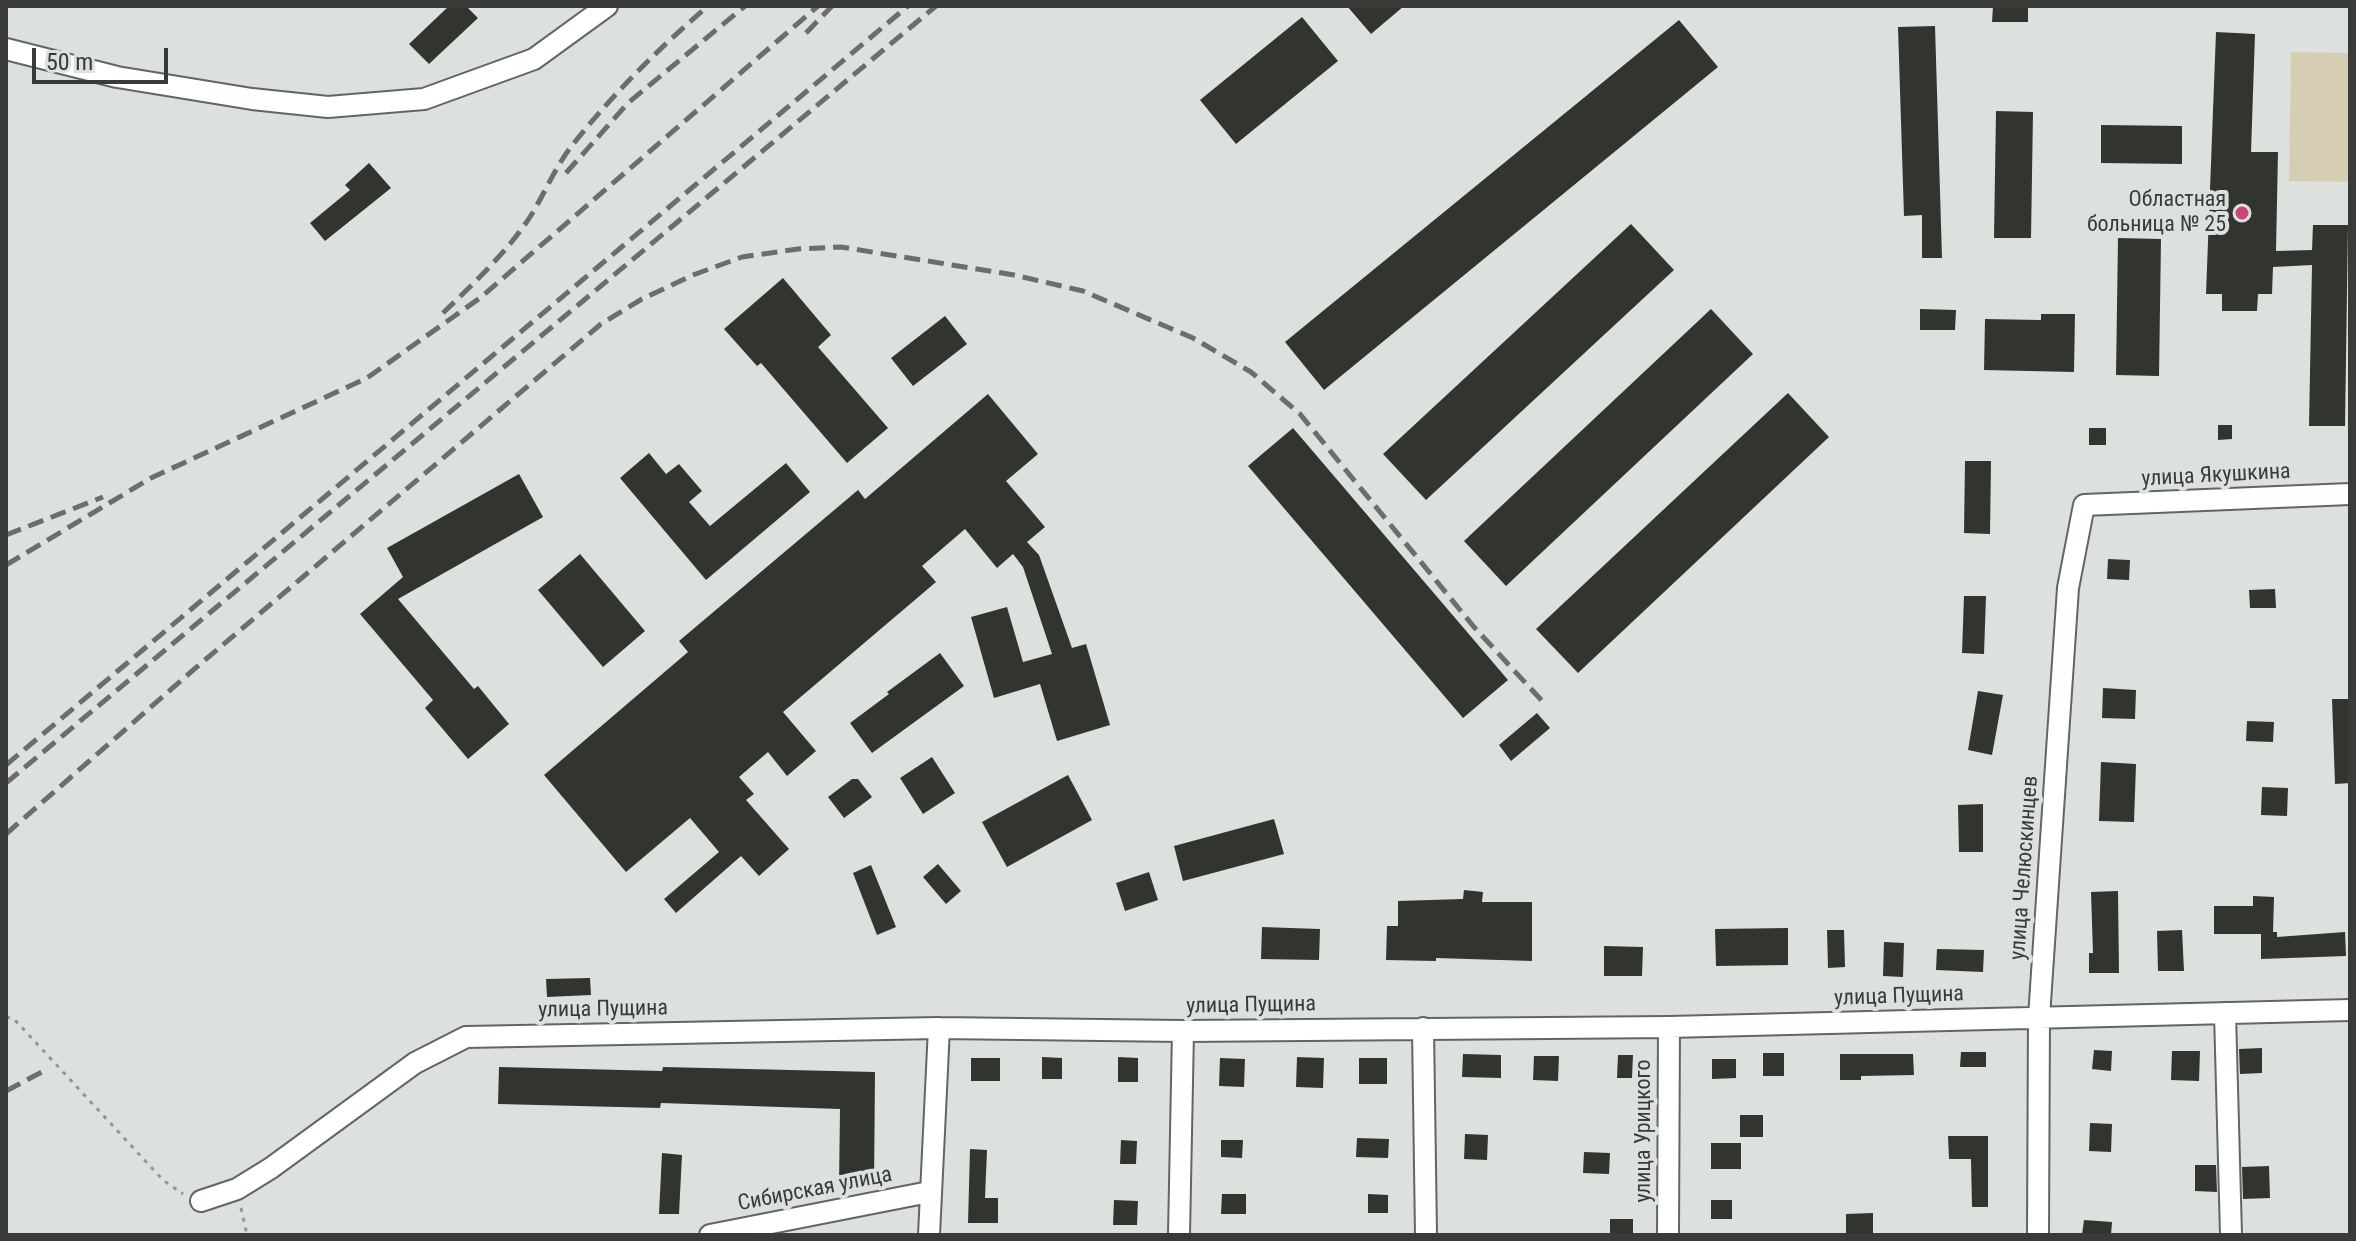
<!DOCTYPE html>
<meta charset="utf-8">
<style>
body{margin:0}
#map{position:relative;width:2356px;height:1241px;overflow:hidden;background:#dce1de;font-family:"Roboto Condensed",sans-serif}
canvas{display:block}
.frame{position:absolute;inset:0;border:8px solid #393b39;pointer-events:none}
.scale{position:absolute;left:32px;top:48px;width:136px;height:36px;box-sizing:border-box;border:4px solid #393b39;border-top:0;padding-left:10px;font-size:24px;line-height:28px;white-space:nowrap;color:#393b39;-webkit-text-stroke:6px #dce1de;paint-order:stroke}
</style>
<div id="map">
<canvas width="2356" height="1241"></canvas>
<div class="frame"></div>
<div class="scale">50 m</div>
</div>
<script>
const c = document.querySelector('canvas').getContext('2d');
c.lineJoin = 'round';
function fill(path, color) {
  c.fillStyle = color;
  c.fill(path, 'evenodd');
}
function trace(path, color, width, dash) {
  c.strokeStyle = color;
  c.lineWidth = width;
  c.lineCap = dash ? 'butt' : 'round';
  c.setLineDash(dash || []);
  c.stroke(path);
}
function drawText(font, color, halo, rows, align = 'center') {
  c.font = font + ' "Roboto Condensed",sans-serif';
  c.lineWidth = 8;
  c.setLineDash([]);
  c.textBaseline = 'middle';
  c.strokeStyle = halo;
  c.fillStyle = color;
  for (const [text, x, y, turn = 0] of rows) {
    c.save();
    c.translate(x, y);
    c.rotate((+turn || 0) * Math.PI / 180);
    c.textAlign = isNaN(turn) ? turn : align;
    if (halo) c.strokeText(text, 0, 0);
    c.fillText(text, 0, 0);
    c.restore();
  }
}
fill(new Path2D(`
 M2291,52L2350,53V182L2289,181Z`), '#d5ceb3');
fill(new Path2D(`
 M449,6H466L478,18L429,64L409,44Z
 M1347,6H1404L1371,34Z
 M1993,6H2028V22H1992Z
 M1302,17L1338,61L1236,144L1200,100Z
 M1679,20L1718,67L1324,390L1285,342Z
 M1935,26L1942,258H1922V215L1904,216L1898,27Z
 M2216,32L2255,34L2251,152H2278L2276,251L2312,250L2313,225H2348L2345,426H2309L2312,265L2273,267L2272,294H2258L2257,311H2222V294H2206Z
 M1996,111L2033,112L2031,238H1994Z
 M2101,125L2182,126V164L2101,163Z
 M369,163L391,188L325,241L310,223L350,190L345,185Z
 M1631,224L1674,270L1426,500L1383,454Z
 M2118,238L2161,239L2159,376L2116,375Z
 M783,278L831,335L818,347L888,428L847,463L761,363L757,366L724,329Z
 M1711,309L1753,354L1506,586L1464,541Z
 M1920,309L1956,310L1955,330H1920Z
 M2041,314H2075L2074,372L1984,370L1985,319L2041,320Z
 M945,316L967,344L913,386L891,358Z
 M1788,393L1829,437L1578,673L1536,629Z
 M988,394L1038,454L1006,481L1045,527L1027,542L1039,555L1072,648L1086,644L1110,725L1057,741L1040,684L994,698L971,617L1007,607L1023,662L1052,654L1023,567L1013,554L997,568L965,529L922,566L936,582L783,712L816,751L787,776L768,752L739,777L754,794L746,800L789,849L759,876L741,856L676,913L664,899L719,852L690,818L626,872L544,775L688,652L679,641L858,490L865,499Z
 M2218,425H2232V439L2218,440Z
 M1293,428L1508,680L1463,718L1248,466Z
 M2089,428H2106V445H2089Z
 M649,453L666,474L679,464L702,491L689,502L710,526L786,463L810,492L706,580L620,478Z
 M1965,461H1991L1990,534L1964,533Z
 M519,474L543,517L398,599L474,689L478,686L509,724L468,759L425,708L433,700L360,614L403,577L387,548Z
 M580,554L645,631L603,667L538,590Z
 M2108,559L2130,560L2129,580L2107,579Z
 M2275,589L2276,608H2250L2249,590Z
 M1964,596H1986L1984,654L1962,653Z
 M940,653L964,686L872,753L850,723L889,694L887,692Z
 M2103,688L2136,690L2135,719L2102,718Z
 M1978,691L2003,695L1992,755L1968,750Z
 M2332,699H2350V783L2335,784Z
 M1537,713L1550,728L1511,761L1499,745Z
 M2247,721L2274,722L2273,742L2246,741Z
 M932,757L955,793L923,814L900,778Z
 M2101,762L2136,764L2134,822L2099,821Z
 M1068,775L1092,820L1007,867L982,822Z
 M852,779H858L872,797L844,818L828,797Z
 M2262,787L2288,788L2287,816L2261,815Z
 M1983,804V852H1959L1958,805Z
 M1274,819L1284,854L1183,881L1174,846Z
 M938,864L961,891L946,904L923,877Z
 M871,865L896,927L877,935L853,873Z
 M1149,872L1158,900L1125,911L1116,883Z
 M1464,890L1483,892L1482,902H1532V961L1436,958V961L1386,960L1387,926H1398V901L1463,899Z
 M2118,891L2119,973H2089V953H2093L2091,892Z
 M2253,896L2274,897L2273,932H2277V937L2345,932L2346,956L2261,959V934H2214V906H2253Z
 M1262,927L1320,929L1319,960L1261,959Z
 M1788,928V965L1716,966L1715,929Z
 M1827,930H1844L1845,967L1828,968Z
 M2182,930L2184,971H2158L2157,931Z
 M1884,942L1904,943L1903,977L1883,976Z
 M1604,946L1643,947L1642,976H1604Z
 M1937,949L1984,950L1983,972L1936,970Z
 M590,978L591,995L547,997L546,979Z
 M2262,1048V1073L2240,1074L2239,1049Z
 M2094,1050L2112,1051L2111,1071L2092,1069Z
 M2172,1051H2200L2199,1081L2171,1080Z
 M1961,1052H1986V1067H1960Z
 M1763,1053H1784V1076H1763Z
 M1463,1054L1501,1055V1078L1462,1077Z
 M1840,1054H1913L1914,1075L1861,1076V1080H1840Z
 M1618,1055H1633L1632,1078H1617Z
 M1534,1056H1559L1558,1081L1533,1080Z
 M1042,1057L1062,1058V1079H1042Z
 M1118,1057L1138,1058V1082H1118Z
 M1297,1057L1324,1058L1323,1088L1296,1087Z
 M971,1058H1000V1081H971Z
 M1220,1058L1245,1059L1244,1087L1219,1086Z
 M1359,1058H1387V1084H1359Z
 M1712,1059H1736V1078L1712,1079Z
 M499,1067L662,1071L663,1067L875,1072L874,1186H839L840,1109L661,1103L660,1108L498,1104Z
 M1740,1115H1763V1137H1740Z
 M2090,1123L2112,1124L2111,1152L2089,1151Z
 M1465,1134L1488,1135L1487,1160L1464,1159Z
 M1948,1136H1988V1207H1972L1971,1159H1949Z
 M1357,1138L1389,1139L1388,1158L1356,1157Z
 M1121,1140L1137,1141L1136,1164H1120Z
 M1221,1140H1243L1242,1158L1221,1157Z
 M1711,1143H1741V1169H1711Z
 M970,1149L987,1150L985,1198H998V1223H968Z
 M1584,1152L1610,1153L1609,1174L1583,1173Z
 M662,1153L682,1155L679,1214H659Z
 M2195,1165H2216L2217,1192L2195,1191Z
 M2269,1166L2270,1198L2243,1199L2242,1167Z
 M1222,1194H1246V1214H1221Z
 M1368,1194L1388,1195V1213H1368Z
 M1114,1200L1138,1201L1137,1225H1113Z
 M1711,1200H1732V1219H1711Z
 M1873,1213V1235H1846V1214Z
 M1610,1219H1633V1235H1610Z
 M2084,1220L2112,1222L2111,1235H2082Z`), '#323430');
const minor = new Path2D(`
 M6,49L117,77L252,99L328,107L424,99L534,59L607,6
 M2225,1013L2231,1235
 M1423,1028L1426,1235
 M201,1201L237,1189L271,1168L415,1063L466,1037L939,1028L1183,1031L1669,1027L2350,1010
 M710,1235L929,1192
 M929,1235L939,1028
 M1179,1235L1183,1031
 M1668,1235L1669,1027
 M2038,1235L2039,1017L2068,588L2084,505L2350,494`);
trace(minor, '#616563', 24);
trace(new Path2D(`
 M6,1017L14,1019L163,1180L183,1194
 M241,1208L247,1235`), '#949795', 3, [4, 6]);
trace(minor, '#fff', 20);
trace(new Path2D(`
 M806,33L832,6
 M566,173L628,103L745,6
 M443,313C472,285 508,251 530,217C545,193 556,165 574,143C614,93 659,48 708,6
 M6,535L103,497
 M6,565L151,478L367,378L480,298L818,6
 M6,765L908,6
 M6,783L936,6
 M6,834L192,671L601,324L642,299L693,275L742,257L798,249L841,247L1014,275L1083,291L1193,338L1251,372L1300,414L1474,627L1545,704
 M6,1091L42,1072`), '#6b6e6c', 5, [16, 8]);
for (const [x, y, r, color] of [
 [2242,213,8,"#cd437a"]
]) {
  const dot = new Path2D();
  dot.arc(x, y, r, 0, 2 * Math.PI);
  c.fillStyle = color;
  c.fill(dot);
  trace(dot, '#dce1de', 3);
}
drawText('22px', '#393b39', '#dce1de', [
 ["Областная",2226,200],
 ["больница № 25",2226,225]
], 'right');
drawText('22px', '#393b39', '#dce1de', [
 ["улица Якушкина",2216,476,-3],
 ["улица Челюскинцев",2025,868,-86],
 ["улица Пущина",1899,997,-2],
 ["улица Пущина",1251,1006,-1],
 ["улица Пущина",603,1010,-1],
 ["улица Урицкого",1644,1131,-90],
 ["Сибирская улица",815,1190,-11]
]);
</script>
